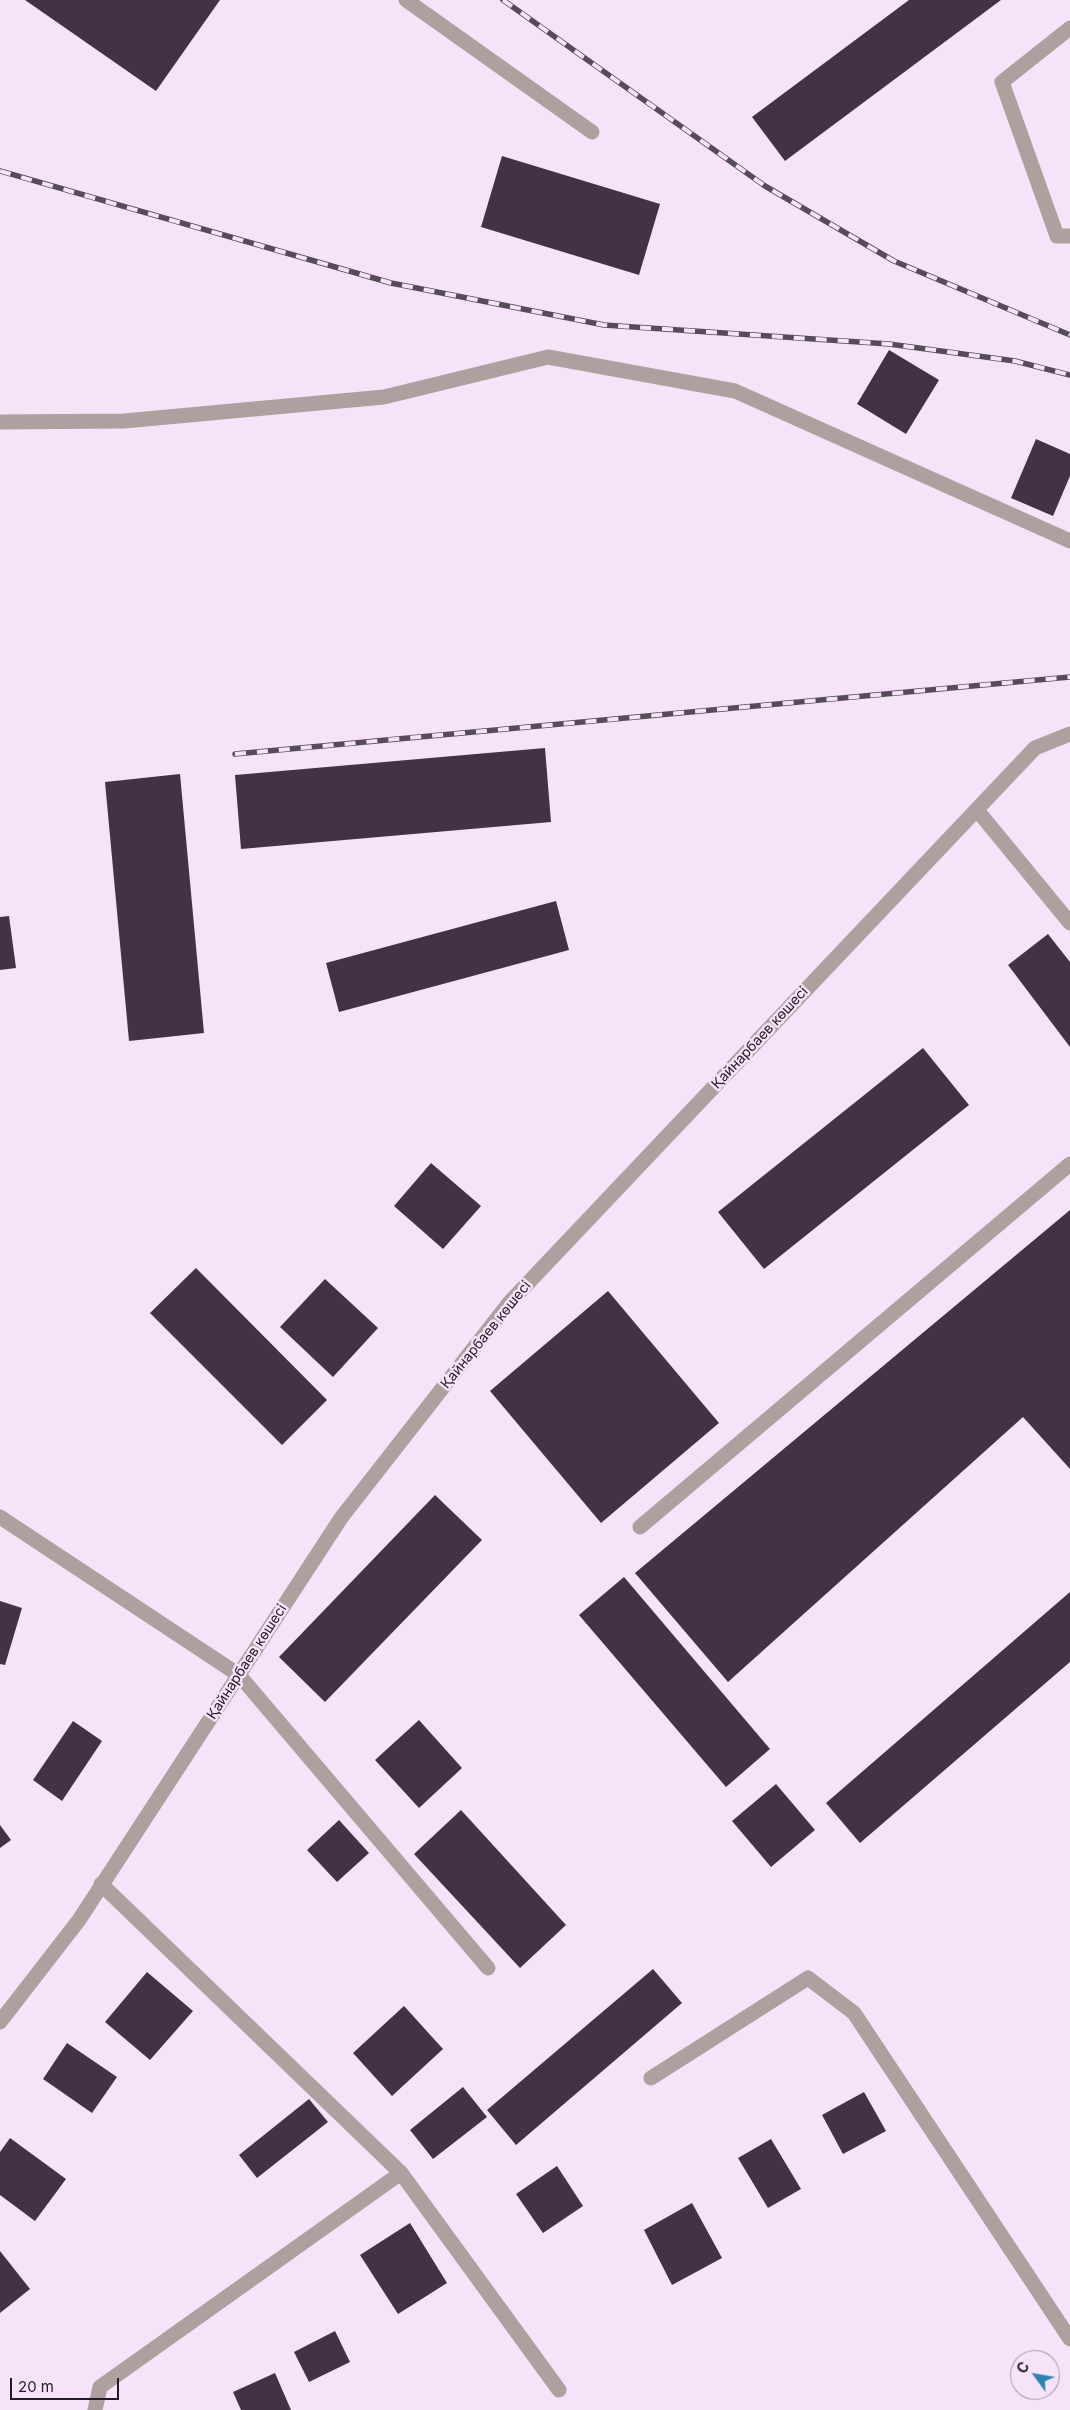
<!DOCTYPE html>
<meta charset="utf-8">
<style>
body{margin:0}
#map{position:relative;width:1070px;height:2410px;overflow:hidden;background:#f6e3fa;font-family:Inter,sans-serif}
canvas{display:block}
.north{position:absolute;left:1010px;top:2350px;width:50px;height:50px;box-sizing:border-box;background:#f6e3fa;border:1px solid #a293a4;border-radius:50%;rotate:302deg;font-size:14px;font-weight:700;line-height:20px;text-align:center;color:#231c24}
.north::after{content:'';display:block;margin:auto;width:18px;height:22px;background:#2f83b3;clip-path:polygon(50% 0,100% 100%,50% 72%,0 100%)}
.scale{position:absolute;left:10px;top:2378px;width:109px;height:22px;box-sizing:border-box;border:2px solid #231c24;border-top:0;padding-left:6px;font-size:15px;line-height:18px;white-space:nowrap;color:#231c24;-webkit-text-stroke:4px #f6e3fa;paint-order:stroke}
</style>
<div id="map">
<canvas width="1070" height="2410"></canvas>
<div class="north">С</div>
<div class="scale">20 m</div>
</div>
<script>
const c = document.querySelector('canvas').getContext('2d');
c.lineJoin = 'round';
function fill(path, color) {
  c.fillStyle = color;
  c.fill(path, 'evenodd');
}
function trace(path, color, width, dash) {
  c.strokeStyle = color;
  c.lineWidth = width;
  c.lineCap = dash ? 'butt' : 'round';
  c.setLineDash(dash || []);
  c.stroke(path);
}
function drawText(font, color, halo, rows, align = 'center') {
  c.font = font + ' Inter,sans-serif';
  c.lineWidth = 5;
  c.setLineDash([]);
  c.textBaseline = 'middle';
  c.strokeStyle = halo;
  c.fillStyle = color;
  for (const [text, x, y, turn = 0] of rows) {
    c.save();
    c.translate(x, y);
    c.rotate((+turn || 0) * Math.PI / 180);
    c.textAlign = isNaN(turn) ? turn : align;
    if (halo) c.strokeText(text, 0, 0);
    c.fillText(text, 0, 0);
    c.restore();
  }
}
fill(new Path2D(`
 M25,0H220L156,91Z
 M909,0H1001L785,161L752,117Z
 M502,156L660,204L639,275L481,227Z
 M889,350L939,380L906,434L857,404Z
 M1036,439L1070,454V476L1053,516L1011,498Z
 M545,748L551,822L241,849L235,775Z
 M180,774L204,1033L129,1041L105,782Z
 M556,901L569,950L339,1012L326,963Z
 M9,916L16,968L0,970V917Z
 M1048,934L1070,962V1047L1008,965Z
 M923,1048L969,1105L764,1269L718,1212Z
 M431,1163L481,1206L443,1249L394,1206Z
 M1070,1210V1469L1023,1417L728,1682L635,1573Z
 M196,1268L327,1400L282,1445L150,1313Z
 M325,1279L378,1328L333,1377L280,1327Z
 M608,1291L719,1423L601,1523L490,1391Z
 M435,1495L482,1540L325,1702L279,1657Z
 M624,1577L770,1749L726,1787L579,1615Z
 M1070,1592V1662L860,1843L826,1803Z
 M0,1601L22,1608L5,1665L0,1664Z
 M419,1720L462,1768L419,1808L375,1760Z
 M73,1721L102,1741L62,1801L33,1780Z
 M776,1784L815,1830L771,1867L732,1821Z
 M461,1810L566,1925L520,1968L414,1854Z
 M339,1820L369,1853L337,1882L307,1850Z
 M0,1825L11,1840L0,1848Z
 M653,1969L682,2003L516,2145L487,2110Z
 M147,1972L193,2011L150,2060L105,2022Z
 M404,2006L443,2049L392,2096L353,2053Z
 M67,2043L117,2077L92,2113L43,2079Z
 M463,2087L487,2117L433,2159L410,2130Z
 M864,2092L886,2131L843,2154L822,2115Z
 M309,2099L328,2122L257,2178L239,2155Z
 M10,2138L66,2179L35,2221L0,2195V2152Z
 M771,2139L801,2189L768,2208L738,2158Z
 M557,2166L583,2206L543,2233L516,2194Z
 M692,2203L722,2258L672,2285L644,2230Z
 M410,2223L447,2283L398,2314L360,2255Z
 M0,2251L30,2289L0,2313Z
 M335,2331L350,2362L309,2382L294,2352Z
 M275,2373L291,2410H241L233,2392Z`), '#413244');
trace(new Path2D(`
 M406,0L592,132
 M1070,28L1002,82L1057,236H1070
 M977,810L1070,923
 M0,1517L239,1675L488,1968
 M640,1527L1070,1164
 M651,2078L808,1978L854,2013L1070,2339
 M95,2410L100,2387L401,2173`), '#aea09e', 15);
trace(new Path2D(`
 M0,422L124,421L384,397L548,357L735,391L1070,541
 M101,1884L401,2173L559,2390`), '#aea09e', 15);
trace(new Path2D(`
 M0,2022L79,1920L341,1518L509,1303L1035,748L1070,734`), '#aea09e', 15);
const rail = new Path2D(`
 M503,0L765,186L894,261L1070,335
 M0,171L391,283L604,325L889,344L1015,361L1070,375
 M235,754L1070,677`);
trace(rail, '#564c58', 5.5);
trace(rail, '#f6e3fa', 4, [11]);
drawText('14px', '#231c24', '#f6e3fa', [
 ["Қайнарбаев көшесі",760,1038,-47],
 ["Қайнарбаев көшесі",486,1335,-51],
 ["Қайнарбаев көшесі",247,1662,-57]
]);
</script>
